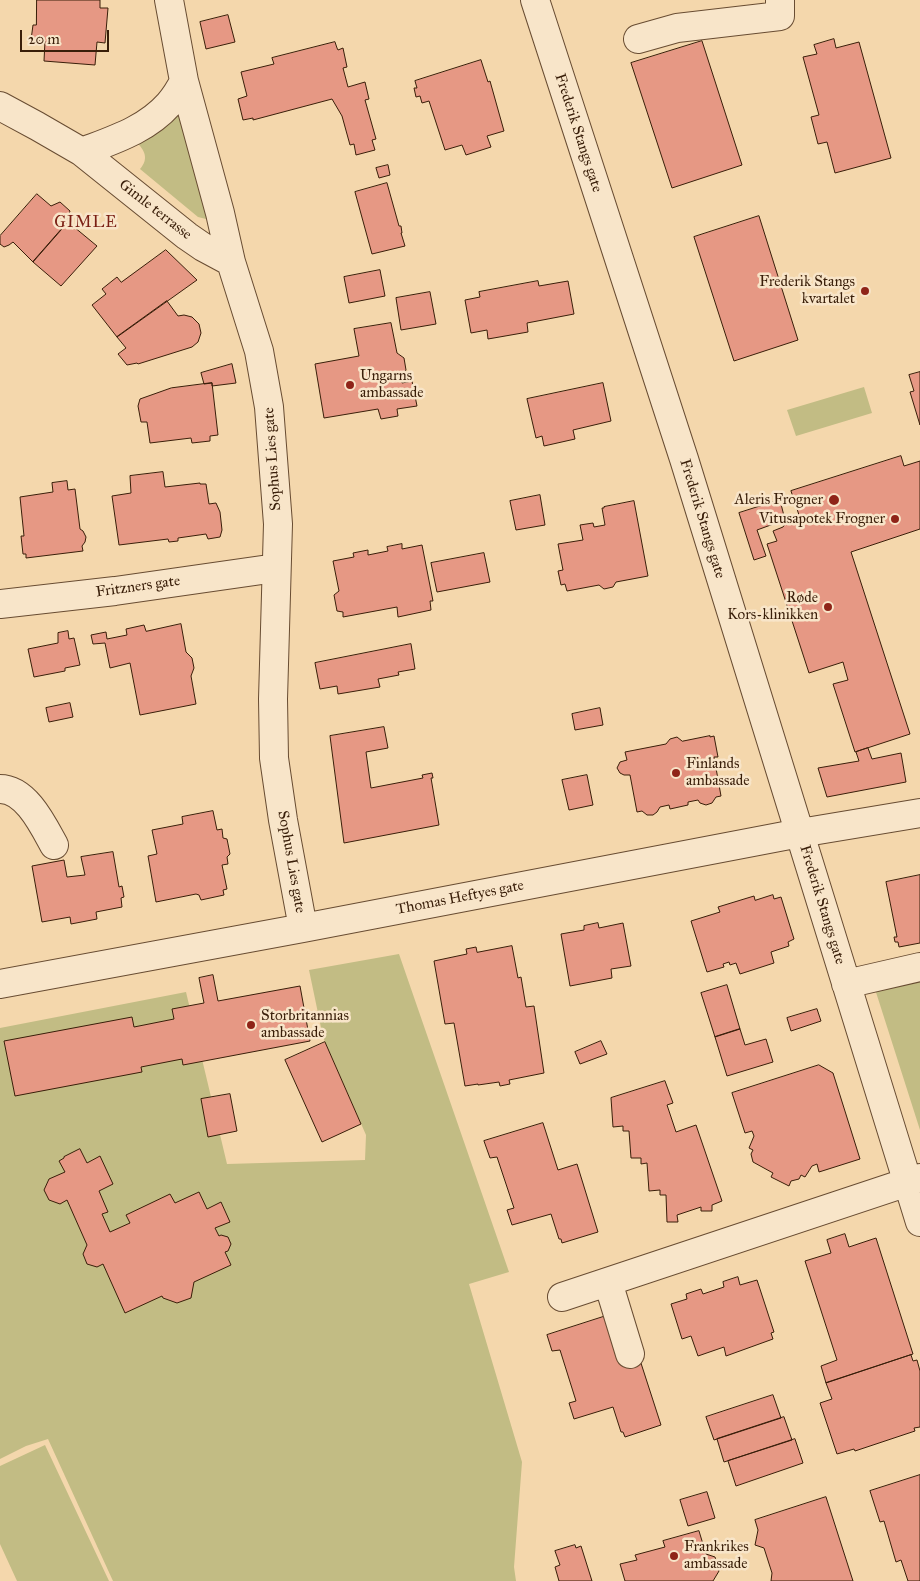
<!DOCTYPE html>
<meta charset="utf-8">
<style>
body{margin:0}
#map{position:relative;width:920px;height:1581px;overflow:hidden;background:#f4d7ac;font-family:"IM FELL Great Primer",serif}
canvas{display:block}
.scale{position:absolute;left:20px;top:30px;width:89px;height:22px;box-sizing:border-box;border:2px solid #391e09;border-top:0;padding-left:6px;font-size:15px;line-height:18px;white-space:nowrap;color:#391e09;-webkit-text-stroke:4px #f8e5c9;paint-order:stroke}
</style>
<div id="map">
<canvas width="920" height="1581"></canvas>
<div class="scale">20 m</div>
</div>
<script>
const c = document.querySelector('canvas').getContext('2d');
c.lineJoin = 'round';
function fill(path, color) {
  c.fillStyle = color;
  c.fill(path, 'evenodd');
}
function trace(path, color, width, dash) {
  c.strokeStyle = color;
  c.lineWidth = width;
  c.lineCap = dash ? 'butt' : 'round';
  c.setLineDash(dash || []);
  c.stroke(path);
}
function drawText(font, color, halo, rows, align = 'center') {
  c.font = font + ' "IM FELL Great Primer",serif';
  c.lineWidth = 5;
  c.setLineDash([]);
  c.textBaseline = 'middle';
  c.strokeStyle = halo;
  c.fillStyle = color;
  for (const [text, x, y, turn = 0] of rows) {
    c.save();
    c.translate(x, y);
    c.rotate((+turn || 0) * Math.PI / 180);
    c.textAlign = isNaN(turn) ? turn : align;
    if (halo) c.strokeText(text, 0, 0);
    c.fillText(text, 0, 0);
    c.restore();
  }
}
fill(new Path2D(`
 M179,110L208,217L206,219L198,217L140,169C149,159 145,150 136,142Z
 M864,387L872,413L796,436L787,410Z
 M399,954L509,1272L469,1284L522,1462L514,1567L516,1581H113L48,1439L26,1446L0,1459V1028L186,992L227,1164L365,1160L366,1135L323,1037L309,970Z
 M920,977V1130L874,986Z
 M45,1445L109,1581H17L0,1544V1466Z`), '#c2bc84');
const building = new Path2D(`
 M37,0H100V8H108L105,43L97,42L95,65L44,61L45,41L31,40L33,25H36Z
 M228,15L235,42L206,49L200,22Z
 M834,39L836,48L859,42L891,158L835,173L827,142L818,144L811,117L819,115L803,57L817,54L814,45Z
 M702,41L742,165L672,188L631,63Z
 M335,42L337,48L338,50L343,48L347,67L343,68L348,87L365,82L369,99L365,100L376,139L372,140L375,150L356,155L354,144L350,145L342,116L332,99L253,120V118L243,120L238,99L247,96L241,72L274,64L272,58Z
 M481,60L488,82L490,81L504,131L487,136L491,147L466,155L462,145L445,150L429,101L422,103L420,96L416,97L414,88H417L415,81Z
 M388,165L390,175L379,178L376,168Z
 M387,183L399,226H401L402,233H401L405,246L372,254L355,192Z
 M37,194L51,206L60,202L70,211L67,220L68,222L33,262L13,242L9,245L4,247L0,244V236Z
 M759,216L798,340L734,361L694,237Z
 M68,222L97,246L61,286L33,262Z
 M166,250L197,280L117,337L92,305L106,294L102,289L117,277L121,282Z
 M380,270L385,296L349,303L344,277Z
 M538,281L539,286L568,281L574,314L527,323L528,332L488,339L487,330L471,333L465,300L480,297L479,292Z
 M430,292L436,324L401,330L396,298Z
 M167,301L178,316L184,315L192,317L199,324L201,333L198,342L192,347L138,364L137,363L127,365L118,354L126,348L117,337Z
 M391,323L397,353L404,358L406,370L401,377L402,383L412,381L417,406L397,409L398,416L381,419L378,409L324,418L315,364L359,356L354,329Z
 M232,364L236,383L212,386V383L204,384L201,373Z
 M920,372V425L910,392L914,391L909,375Z
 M212,383L218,435L210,436V441L192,443L191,438L150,443L147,422H141L138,406L140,399L171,388Z
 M603,383L611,421L573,430L575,439L544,446L542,436L536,438L527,399Z
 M901,456L904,466L920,461V529L851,552L910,734L855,752L833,684L848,680L843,662L809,673L767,544L777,541L773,531L783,527L789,519L799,515L791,491Z
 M163,472L165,487L200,483V484H206L209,504L216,503L220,512L222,530L220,537L208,539L206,534L178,538V541L169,542L168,539L119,545L112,496L131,493L130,476Z
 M67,481L68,490L75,489L80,529L83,531L86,537L85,542L82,546L83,551L26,558V554H23L21,536H24L20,497L53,492L52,483Z
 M540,495L545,525L516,530L510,501Z
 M780,500L784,516L779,522L757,530L766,556L754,560L739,513Z
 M634,501L648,576L616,582L613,587L604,589L599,585L567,591L565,584L561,585L558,571L563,570L558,544L583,540L580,525L593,523L594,527L605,525L602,508H604V507Z
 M402,544V549L422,545L433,601H430L431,610L398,617L397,607L343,617V612L337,611L334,595L339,591L333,561L354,557L353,553L368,550V555L388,551L387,547Z
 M484,553L490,582L437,592L431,563Z
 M181,624L186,652L192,658L194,668L191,676L196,704L140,715L130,663L110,668L105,643L93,644L91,635L106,632L107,639L127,635L126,629L144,625L146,631Z
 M68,631L69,639L74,638L80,665L65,668V671L34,677L28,649L58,643V633Z
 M411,644L415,669L398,672L399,675L378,679L380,687L338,694L337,686L320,689L315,663Z
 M70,703L73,717L49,722L46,708Z
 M600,708L603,725L575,730L572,714Z
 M384,727L388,748L366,752L371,788L423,778L422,775L432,773L433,778H431L439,825L344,843L330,736Z
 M710,736V737L714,736L718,757H714L721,796L716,797L712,803L706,805L700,803L698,800L688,802V805L670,809L669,805L660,807L657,812L653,815H647L642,811L637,812L630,775H624L620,773L617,768L620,762L627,760L625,752L666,744L670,739L677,737L682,741Z
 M868,748L872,759L901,753L906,782L827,797L818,768L859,761L856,752Z
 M587,775L593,805L569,810L562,780Z
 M213,811L217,830L222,829L223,838L227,839L230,854L227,857L228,864L222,865L227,889L223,890L224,895L201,900L199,895L196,894L156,902L148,856L157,854L152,830L183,824L182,817Z
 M113,852L119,887L122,886L124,897L121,898L122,907L96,912L97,919L71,924L70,917L42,922L32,866L64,860L67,877L85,875L81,857Z
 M920,875V943L899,947L898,942H895L894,937H897L886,882Z
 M773,895L774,899L781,897L794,939L788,942L789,946L771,952L774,963L740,974L736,963L730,965L729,962L723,964L724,967L707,972L691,921L720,912L718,907L754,896L755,900Z
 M598,923L599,928L623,923L631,966L611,969L612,978L570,986L561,934L584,930V926Z
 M512,946L518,978L521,977L526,1007L534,1006L544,1073L509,1080L510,1084L500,1086L499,1082L478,1085V1084L465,1086L454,1023L445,1024L434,961L467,954L466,949L476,947L477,952Z
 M213,975L218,1001L300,986L310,1041L183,1065L182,1059L141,1067L142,1072L15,1096L4,1041L132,1017L134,1027L174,1019L172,1009L204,1003L199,978Z
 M727,985L740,1029L715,1037L701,993Z
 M817,1009L821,1021L791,1031L787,1018Z
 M740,1029L745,1045L766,1039L773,1062L727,1076L715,1037Z
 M601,1041L607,1054L580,1064L575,1052Z
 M325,1042L361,1124L322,1142L285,1060Z
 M819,1065L833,1073L860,1159L819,1172L817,1164L812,1166L805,1177L801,1175L799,1179L791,1181L789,1186L771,1177L773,1173L753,1162L751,1154L753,1150L749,1148L754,1136L752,1131L745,1133L732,1093Z
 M665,1081L673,1103L667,1105L676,1132L696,1125L722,1201L712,1205V1211H701V1207L677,1215L678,1222H667L666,1195H660V1190L649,1191L647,1163L641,1164V1158H631L629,1131H623V1126L613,1127L611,1098Z
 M230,1094L237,1131L208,1137L201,1099Z
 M543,1123L558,1170L577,1164L598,1232L562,1243L561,1239H559L551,1214L512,1225L507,1210L514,1208L497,1157L490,1158L484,1141Z
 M80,1149L87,1163L100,1156L113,1184L99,1191L108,1212L102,1214L110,1232L130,1223L126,1215L170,1194L175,1203L199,1192L207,1209L221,1202L230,1222L215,1228L219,1236L221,1235L228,1237L231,1244L228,1251L225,1252L231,1265L194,1282L191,1298L177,1303L163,1298L162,1296L125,1313L103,1264L97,1267L87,1264L83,1254L87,1245L67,1200L60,1204L49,1200L44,1190L49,1179L65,1172L59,1161L64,1158V1157Z
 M845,1234L849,1247L876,1238L913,1354L826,1383L821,1366L837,1360L805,1261L831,1253L827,1240Z
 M738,1277L740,1285L757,1280L774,1332L771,1333L773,1339L726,1356L724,1347L698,1356L691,1336L682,1339L671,1304L687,1299L686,1294L701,1289L703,1294L724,1287L723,1282Z
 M606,1316L639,1357L661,1425L625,1437L623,1432H621L613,1407L574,1419L569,1403L576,1401L560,1350L552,1351L547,1335Z
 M911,1355L913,1361L917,1360L920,1371V1427L914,1428L915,1431L855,1451L854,1449L837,1454L820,1403L832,1399L826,1383Z
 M773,1395L781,1418L714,1440L706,1417Z
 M784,1417L792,1440L724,1462L717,1439Z
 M795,1439L803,1463L736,1486L728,1461Z
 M920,1475V1581H908L901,1560L896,1562L884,1521L880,1522L870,1491Z
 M707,1492L715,1518L688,1526L680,1500Z
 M826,1497L853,1581H771L772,1573L764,1548L755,1545L758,1530L755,1520Z
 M699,1531L706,1554L715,1557L719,1571L713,1581H625L620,1564L637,1560L635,1555L665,1547L663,1541Z
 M575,1545L576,1548L581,1546L592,1581H559L555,1567L560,1565L555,1551Z`);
fill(building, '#e69884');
trace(building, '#391e09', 1);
const minor = new Path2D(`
 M169,0L184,81L220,213L231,262L259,351L269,407L278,524L273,699L274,758L283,820L303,928
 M535,0L684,459L920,1222
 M638,39L677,28L780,16V0
 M0,106L37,126L82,152L187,236L203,247L231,262
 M82,152C113,140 146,130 169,104C175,97 180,89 184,81
 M0,604L115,591L276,568
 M0,789C26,789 43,825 54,845
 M0,984L303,928L800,833L920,813
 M846,984L920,967
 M608,1282L630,1354
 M562,1297L920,1178`);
trace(minor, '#684c32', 30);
trace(minor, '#f8e5c9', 28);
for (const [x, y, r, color] of [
 [865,291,5,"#8f2418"],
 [350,385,5,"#8f2418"],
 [834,500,6,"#8f2418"],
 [895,519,5,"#8f2418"],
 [828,607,5,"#8f2418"],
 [676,773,5,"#8f2418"],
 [251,1025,5,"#8f2418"],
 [674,1556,5,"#8f2418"]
]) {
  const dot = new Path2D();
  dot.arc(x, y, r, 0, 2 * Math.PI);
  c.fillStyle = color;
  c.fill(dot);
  trace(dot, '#f8e5c9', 2);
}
drawText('15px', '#391e09', '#f8e5c9', [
 ["Frederik Stangs gate",578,133,72],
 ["Gimle terrasse",155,210,38],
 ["Sophus Lies gate",273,459,-94],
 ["Frederik Stangs gate",702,519,73],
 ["Fritzners gate",138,587,-8],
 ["Sophus Lies gate",291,862,80],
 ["Thomas Heftyes gate",460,898,-11],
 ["Frederik Stangs gate",822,905,73]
]);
drawText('15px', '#391e09', '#f8e5c9', [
 ["Frederik Stangs",855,282],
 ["kvartalet",855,299],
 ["Ungarns",360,376,"left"],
 ["ambassade",360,393,"left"],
 ["Aleris Frogner",823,500],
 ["Vitusapotek Frogner",885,519],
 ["Røde",818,598],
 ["Kors-klinikken",818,615],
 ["Finlands",686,764,"left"],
 ["ambassade",686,781,"left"],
 ["Storbritannias",261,1016,"left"],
 ["ambassade",261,1033,"left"],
 ["Frankrikes",684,1547,"left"],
 ["ambassade",684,1564,"left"]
], 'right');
c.letterSpacing = '1px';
drawText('16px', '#7a1f14', '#f8e5c9', [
 ["GIMLE",86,223]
]);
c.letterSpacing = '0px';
</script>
